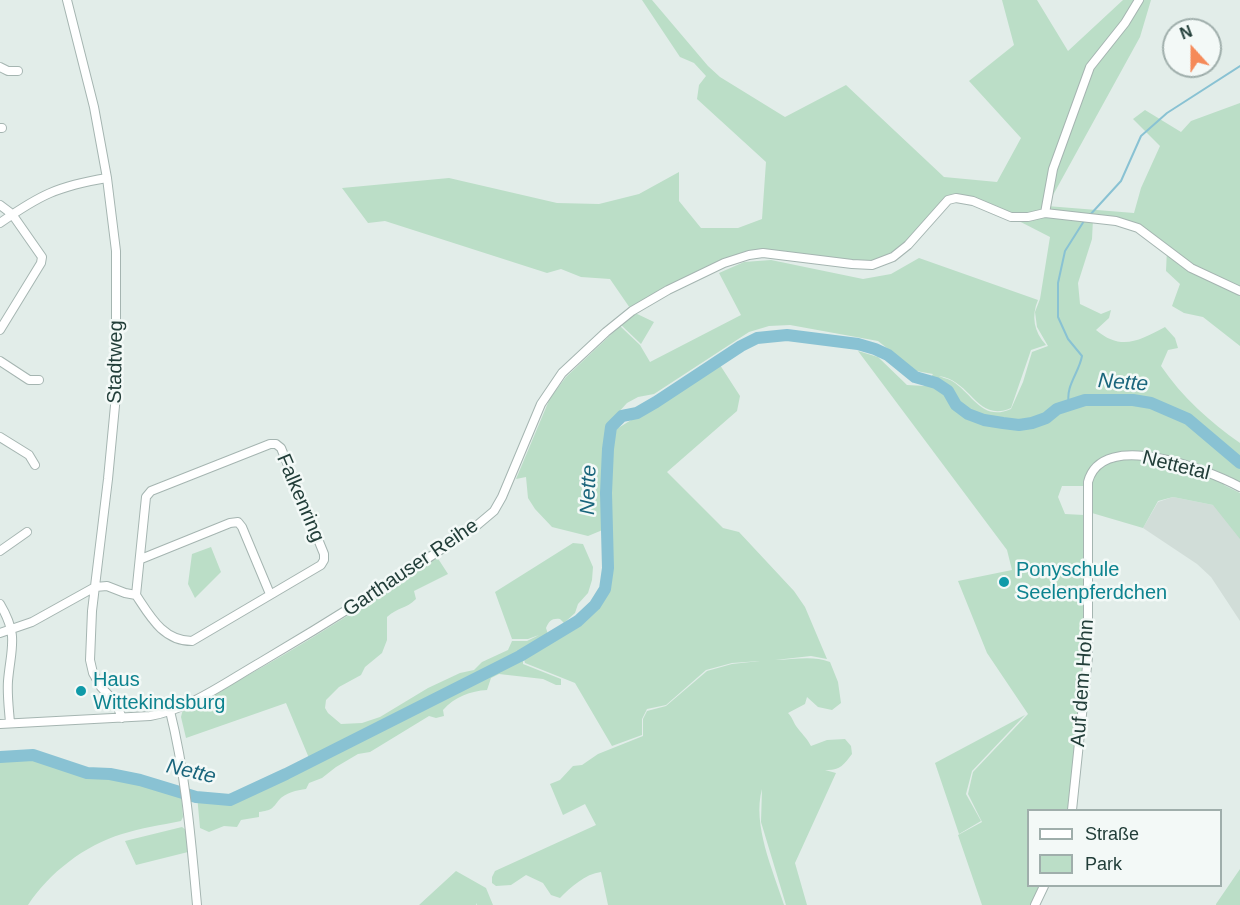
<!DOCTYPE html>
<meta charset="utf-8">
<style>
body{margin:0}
#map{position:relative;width:1240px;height:905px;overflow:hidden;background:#e2ede9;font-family:Arial,sans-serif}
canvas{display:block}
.legend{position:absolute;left:1027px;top:809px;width:195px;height:78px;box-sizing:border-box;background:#f3f9f7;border:2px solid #9faeab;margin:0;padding:8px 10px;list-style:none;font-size:18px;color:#223e39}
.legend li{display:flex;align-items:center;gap:12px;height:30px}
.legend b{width:30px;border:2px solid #9faeab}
.north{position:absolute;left:1162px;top:18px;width:60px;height:60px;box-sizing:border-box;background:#f3f9f7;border:2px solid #9faeab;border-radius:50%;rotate:339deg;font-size:16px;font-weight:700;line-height:24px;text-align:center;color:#223e39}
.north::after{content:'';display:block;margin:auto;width:21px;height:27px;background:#f58a59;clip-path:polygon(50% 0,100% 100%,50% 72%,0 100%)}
</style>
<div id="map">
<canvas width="1240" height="905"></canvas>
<ul class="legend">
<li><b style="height:8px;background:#fff"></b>Straße</li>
<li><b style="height:16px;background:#bbdec7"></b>Park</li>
</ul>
<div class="north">N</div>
</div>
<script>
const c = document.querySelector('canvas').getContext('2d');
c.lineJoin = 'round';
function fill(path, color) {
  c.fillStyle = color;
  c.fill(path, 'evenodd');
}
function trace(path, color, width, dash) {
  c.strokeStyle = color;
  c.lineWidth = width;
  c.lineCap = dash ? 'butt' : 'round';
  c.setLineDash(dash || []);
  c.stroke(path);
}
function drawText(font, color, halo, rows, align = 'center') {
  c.font = font + ' Arial,sans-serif';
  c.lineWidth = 5;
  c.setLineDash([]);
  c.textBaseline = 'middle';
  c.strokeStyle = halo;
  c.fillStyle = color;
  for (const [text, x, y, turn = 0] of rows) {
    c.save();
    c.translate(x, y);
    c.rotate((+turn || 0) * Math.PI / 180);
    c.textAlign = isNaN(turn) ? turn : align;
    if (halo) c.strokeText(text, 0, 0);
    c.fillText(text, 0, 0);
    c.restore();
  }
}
fill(new Path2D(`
 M1240,493V621L1211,577L1197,564L1143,528L1158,502L1173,497L1213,505Z`), '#d1ddd8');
fill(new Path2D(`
 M642,0H652L708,66L720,77L785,117L846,85L944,177L997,182L1021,138L969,81L1014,45L1002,0H1037L1068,51L1123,0H1151L1140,37L1047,206L1134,213L1141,188L1160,146L1133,119L1145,110L1181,132L1191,121L1240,103V346L1203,317L1184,313L1172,306L1180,284L1166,271L1167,249L1138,228L1093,219L1092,239L1078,283L1080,304L1101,314L1111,310L1109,318L1096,330C1121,351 1139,341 1165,327L1175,338L1178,348L1168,350L1161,366C1182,397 1210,422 1240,443V483L1229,476L1224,485L1240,493V539L1213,505L1173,497L1158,501L1143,528L1092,513V486H1062L1058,497L1065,514L1084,515V654L1068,810H1028V886H1040L1031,905H982L958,835L982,822L968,794L973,772L1028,714L987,653L958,581L1012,570L1007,550L858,351L878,357L907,385L925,386L933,374L916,371L878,341L790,325L769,326L749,332L654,394L638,397L627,403L607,425L603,494L605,529L588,536L552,527L535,509L528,498L526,477L516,479L550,398L566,377L620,326L640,345L650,362L741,315L719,273L744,262L771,260L863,279L891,274L919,258L1038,300C1031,316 1034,332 1046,345L1031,350L1011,408C977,423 971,380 939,376C943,378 949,379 952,381C973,394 982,422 1011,409L1023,382L1032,352L1048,346L1037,327L1035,312L1040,299L1050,237L1011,217L973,201L948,200L908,245L883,262L749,255L633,312L654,322L641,344L618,322L632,311L610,279L581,277L561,269L547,273L385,221L368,223L342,188L449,178L557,203L599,204L639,194L679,172V201L701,228H738L762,219L766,162L697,99L699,85L706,76L694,63L680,57Z
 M720,365L740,396L737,411L667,472L723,528L739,532L794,591L805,607L827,659L811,656L775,660C793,660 812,655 830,662L838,682L841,703L832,710L818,707L807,697L805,704L788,713C792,717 793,721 796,726C801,733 807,738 811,746L827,740L845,739L851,746L852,754C844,765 839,771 825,770L836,773L795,863L807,905H786L761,822L762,789C752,825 773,870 784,905H608L601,872C585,874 571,887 560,898L551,895L543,883L526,875L511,885L496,886L492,883V877L495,871L596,825L585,804L563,815L550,784L560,780L573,766L582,765L598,754L643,736V719L647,711L666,706L707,671L732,664L760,661L732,663L706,670L666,705L647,709L642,719V735L612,746L575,683L525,663L524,659C562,636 594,622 610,577L611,437L615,430Z
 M573,543L583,544L593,567L592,580L588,593L578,604L575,613L564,623L560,619C552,618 549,621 546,628L548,634L540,638L523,659V664L561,679V685H556L543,679L499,674L491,678L487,690C471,691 454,697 443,710L444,716L436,718L429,716L370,752L358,754L336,767L322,778L309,783L306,789C297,790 285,793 279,800C272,809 272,810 259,812V817L241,820L237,827L224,826L209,832L200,828L197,795L230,797L309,758L286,703L186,738L181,717L183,709C272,666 355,612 437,557L448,574L414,591L416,599C406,609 398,607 387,617V640L382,653L365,667L361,675L339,687L326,700L325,708L328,713L341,724L362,723L380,717L428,688L460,673L474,670L482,662L508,650L512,641H527L539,635L528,639H512L495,592Z
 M211,547L221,572L195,598L188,584L192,554Z
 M1025,715L972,771L966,794L981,821L959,834L935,763Z
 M35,752L87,770L103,769L134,776L181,790L183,817L181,821C161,825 141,828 122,834C85,845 49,873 28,905H0V754Z
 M182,827L186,830L188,852L136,865L125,841Z
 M1240,869V905H1216V904Z
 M456,871L486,888L493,905H477L476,903V905H419Z`), '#bbdec7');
trace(new Path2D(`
 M1089,216L1121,181L1141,136L1167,113L1240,66
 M1069,404C1065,386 1079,373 1082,356L1068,339L1058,317V283L1065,251L1084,221`), '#89c2d3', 2);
trace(new Path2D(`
 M0,757L33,755L87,773L110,774L140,780L196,797L230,800L286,774L520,656L578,621L595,605L605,589L608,568L606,493L608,449L611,427L622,416L637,413L656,402L741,346L757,338L787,335L858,344L875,349L888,355L915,377L936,383L948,391L956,405L968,414L984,420L1003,423L1019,425L1032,423L1046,418L1057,409L1085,400H1133L1151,403L1188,419L1240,463`), '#89c2d3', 12);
const street = new Path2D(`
 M67,0L94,107L107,178L116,251V395L108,479L92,611L90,660L93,673L101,687L116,703L122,718
 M0,67L8,71H18
 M0,128H2
 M0,205L12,214L42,257L41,263L0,330
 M1045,213L1053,169L1090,67L1125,23L1139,0
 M0,223C40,195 58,186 107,178
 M0,361L29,380H39
 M0,437L29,455L35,465
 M0,551L27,532
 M141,559L230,523L238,522L242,527L270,594
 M0,604C19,636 11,647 8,681C7,695 9,709 10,723
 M0,633L32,622L95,587L107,586L125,593L136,595L146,497L151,491L270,444H276L281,448L324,554V560L321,565L192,641C163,641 150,616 136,595
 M170,711C186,775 191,840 197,905
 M0,724L150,716C190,709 226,682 261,662C334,619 405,574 475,527L494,511L502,497L541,404L562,373L606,332L632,311L668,290L724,263L749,255L763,253L852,264L872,265L893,257L908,245L948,200L956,198L973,201L1011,217H1028L1045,213L1116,221L1138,228L1191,268L1240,291
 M1072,810L1088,657V482C1102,428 1209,470 1240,487
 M1035,905L1044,886`);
trace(street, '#a5b5b1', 10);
trace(street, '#fff', 8);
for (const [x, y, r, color] of [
 [1004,582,6,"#0f9aa8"],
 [81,691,6,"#0f9aa8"]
]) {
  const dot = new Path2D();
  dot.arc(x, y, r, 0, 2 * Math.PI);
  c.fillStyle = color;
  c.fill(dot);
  trace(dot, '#f3f9f7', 2);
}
drawText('20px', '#223e39', '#f3f9f7', [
 ["Stadtweg",116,362,-89],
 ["Nettetal",1176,466,14],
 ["Falkenring",300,498,67],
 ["Garthauser Reihe",411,568,-34],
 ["Auf dem Hohn",1083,683,-86]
]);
drawText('20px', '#0d838f', '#f3f9f7', [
 ["Ponyschule",1016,570],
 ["Seelenpferdchen",1016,593],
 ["Haus",93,680],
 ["Wittekindsburg",93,703]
], 'left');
drawText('italic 21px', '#1a657c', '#f3f9f7', [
 ["Nette",1123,383,4],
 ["Nette",589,490,-88],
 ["Nette",191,772,13]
]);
</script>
